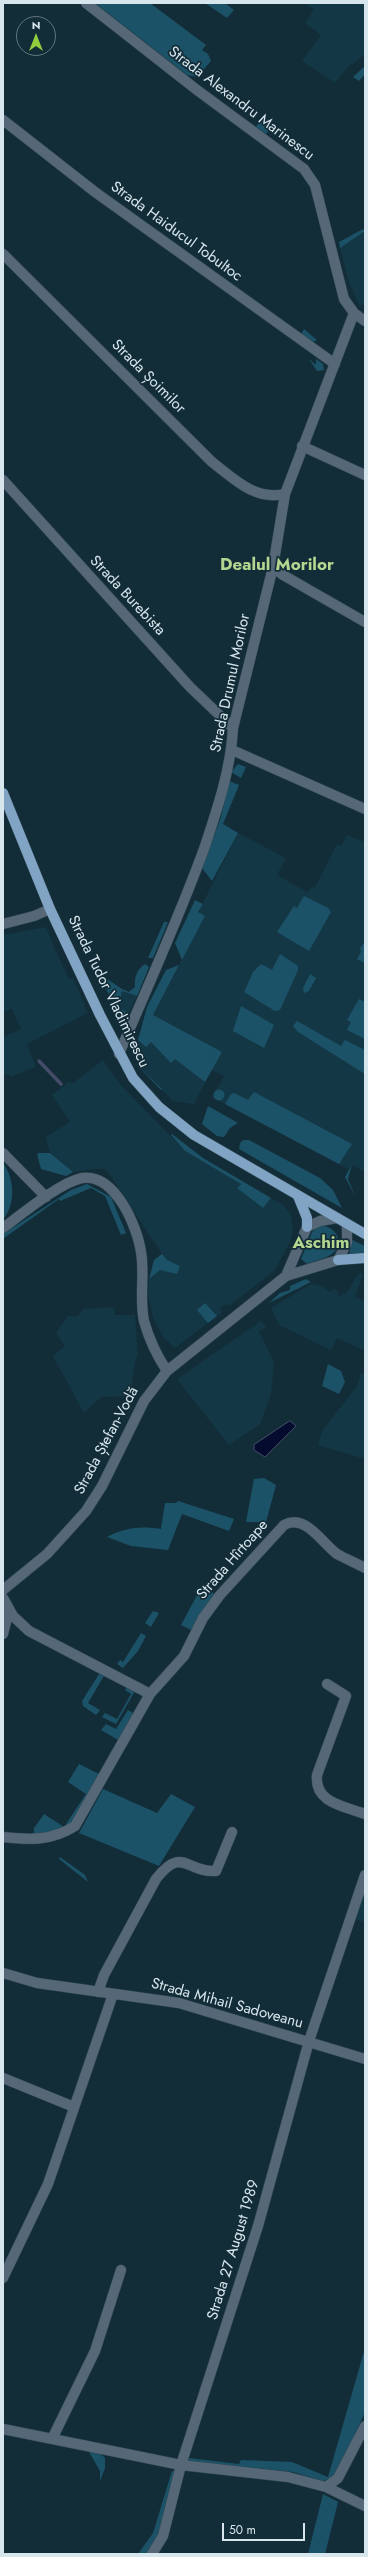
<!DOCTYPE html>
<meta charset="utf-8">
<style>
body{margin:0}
#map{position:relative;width:368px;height:2557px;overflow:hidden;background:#132d38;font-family:Jost,sans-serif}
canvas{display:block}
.frame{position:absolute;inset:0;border:4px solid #d7e6ed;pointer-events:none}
.north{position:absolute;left:16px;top:16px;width:40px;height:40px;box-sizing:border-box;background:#132d38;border:1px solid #617780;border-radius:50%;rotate:0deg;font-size:11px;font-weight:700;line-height:16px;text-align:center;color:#d7e6ed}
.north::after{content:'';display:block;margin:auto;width:14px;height:18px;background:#92cd3e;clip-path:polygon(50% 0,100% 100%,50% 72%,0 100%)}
.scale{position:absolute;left:222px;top:2523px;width:83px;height:18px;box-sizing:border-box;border:2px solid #d7e6ed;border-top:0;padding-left:5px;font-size:12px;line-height:14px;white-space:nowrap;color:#d7e6ed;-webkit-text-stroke:3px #132d38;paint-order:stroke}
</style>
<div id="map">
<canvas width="368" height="2557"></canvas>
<div class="frame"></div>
<div class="north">N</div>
<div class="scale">50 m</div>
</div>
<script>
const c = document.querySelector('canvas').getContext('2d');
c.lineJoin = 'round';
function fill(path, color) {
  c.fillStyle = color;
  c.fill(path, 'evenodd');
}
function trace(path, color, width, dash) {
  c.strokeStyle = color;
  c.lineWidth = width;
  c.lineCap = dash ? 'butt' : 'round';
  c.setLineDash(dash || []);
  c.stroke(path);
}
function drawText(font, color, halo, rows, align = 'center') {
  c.font = font + ' Jost,sans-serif';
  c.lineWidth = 3.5;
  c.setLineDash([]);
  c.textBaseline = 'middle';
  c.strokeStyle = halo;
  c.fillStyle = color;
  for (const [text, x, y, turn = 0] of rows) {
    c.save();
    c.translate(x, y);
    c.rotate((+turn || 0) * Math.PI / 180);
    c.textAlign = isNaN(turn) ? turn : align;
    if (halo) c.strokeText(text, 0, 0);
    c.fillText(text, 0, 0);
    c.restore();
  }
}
fill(new Path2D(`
 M305,3H365V54L353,64L351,63L335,83L302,61L321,35L305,23L314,10Z
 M365,231V302L360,307L349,282L340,248Z
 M238,833L286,858L277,875L307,892L311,887L315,888L337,844L341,846L347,835L365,842V1172L352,1165L348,1169L212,1097L224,1076L212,1070L194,1104L173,1101L137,1065L138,1040L144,1045L153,1015L205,916L198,913Z
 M46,927L54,947L69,979L73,978L88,1013L27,1044L36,1067L10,1077L9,1074L3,1075V1037L21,1029L12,1009L3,1012V935Z
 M122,991L137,996L129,1013L118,1008Z
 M103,1060L119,1083L185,1151L241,1184L237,1188L263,1208L271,1198L283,1205L291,1215L293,1229L290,1242L275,1270L229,1306L226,1304L220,1309L222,1312L175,1348L164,1338L153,1318L148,1294L149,1279L160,1270L176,1272L180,1266L166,1260L108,1172L104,1169H93L73,1172L50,1153L46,1137L70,1122L52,1095L70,1081L72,1084Z
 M358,1274H363L355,1297L365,1301V1351L337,1338L331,1350L279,1325L271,1308L311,1284L322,1286L330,1292L333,1289L338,1291V1295L341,1297L343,1293L346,1294Z
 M114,1307L115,1315H135L138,1356L136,1357L130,1396L101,1397L84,1413L53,1356L65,1346L56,1333L68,1316H77L84,1309Z
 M261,1321L266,1327L259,1331L274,1363L271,1394L260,1424L229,1445L177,1379Z
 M361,1373L365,1374V1459L318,1445L322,1431L357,1386Z
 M365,1886V1922L353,1918Z`), '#143745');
fill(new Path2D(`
 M95,3H150L206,45L202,50L208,54L211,61L197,77L187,75Z
 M205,3H225L234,10L227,18Z
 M365,66V74L359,81L353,77Z
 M261,119L272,127L266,134L256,127Z
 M363,229L365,231L340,248L339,242Z
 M304,329L317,340L313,342L301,334Z
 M309,359L316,365V359L323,364L324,370L317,371Z
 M238,764L246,767L241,778L231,772Z
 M229,781L239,785L223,824L238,833L212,881L202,868L221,817Z
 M304,896L328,908L331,912L309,951L277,932L294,906L297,908Z
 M195,900L203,904L198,912L205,916L182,960L175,943Z
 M164,922H168L153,958H148Z
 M365,942V963L357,959L361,952L360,948Z
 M280,954L298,966V970L280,1010L275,1011L244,992L253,972L261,964L272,970Z
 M145,964L149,967L137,996L122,991L118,1008L129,1013L122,1020L98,973L122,989L129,992L135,987C134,978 137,969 145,964Z
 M179,965L153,1015L222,1052L205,1082L175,1059L171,1063L151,1042L146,1047L138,1040L147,1007L166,970Z
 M310,974L316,978L309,991L304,993L303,988Z
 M359,999L365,1002V1039L347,1030L351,1022L347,1020Z
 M241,1006L274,1025L264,1048L233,1031Z
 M297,1021L341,1046L345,1040L365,1050V1074L298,1032L293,1026Z
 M137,1065L162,1089L161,1090Z
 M213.5 1095a5.5 5.5 0 1 1 11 0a5.5 5.5 0 1 1-11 0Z
 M254,1092L352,1144L339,1164L225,1104L231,1094L234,1093L248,1100Z
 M208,1106L238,1123L230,1128L224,1137L217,1136L202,1124Z
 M172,1134L203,1158L271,1198L263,1208L237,1188L241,1184L185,1151L171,1135Z
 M243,1140H249L320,1178L333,1190L342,1208L239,1149L240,1143Z
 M39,1153H50L73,1172L66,1176L41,1169L37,1154Z
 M3,1163C15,1179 16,1204 3,1220Z
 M352,1164L348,1179L355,1196L345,1177Z
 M87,1184L111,1197L126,1233L121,1235L105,1196L91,1188L60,1201L59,1199L4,1238L3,1243V1234L71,1190Z
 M319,1226C334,1224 347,1243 333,1253C327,1258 315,1261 307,1264L301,1259L312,1232Z
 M352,1240L365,1246V1254L349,1256Z
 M162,1254L167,1260L180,1266L177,1274L160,1270L149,1279L154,1260Z
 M306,1279L311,1282L269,1303L280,1293L290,1290V1286Z
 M205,1303L217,1316L208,1323L197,1310Z
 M328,1364L341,1371L345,1382L339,1394L322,1386Z
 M264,1478L276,1485L266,1522H246L254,1479Z
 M178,1501L234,1519L229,1531L182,1514L168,1550L131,1546L107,1537C126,1527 141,1526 161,1529L165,1503H176Z
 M202,1586L216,1595L191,1630L181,1625Z
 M153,1611L159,1613L151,1627L145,1623Z
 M141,1633L146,1636L138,1651L123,1668L117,1664L120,1660L123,1662Z
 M101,1671L105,1674L88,1703L100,1710L96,1715L83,1706L82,1701Z
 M127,1686L135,1691L116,1724L102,1717L105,1713L117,1719L131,1694L125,1690Z
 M128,1710L136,1715L73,1824L58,1831L34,1836V1828L44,1814L64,1827L86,1794L68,1782L79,1764L99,1774L118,1740L101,1730L106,1724L116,1729Z
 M103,1789L157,1813L171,1794L195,1807L159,1866L79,1833Z
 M60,1857L85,1875L88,1882L59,1859Z
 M365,2348V2412L339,2470L328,2479L323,2481L293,2472L188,2461L189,2458L239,2464L241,2460L292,2462L328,2477Z
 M88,2450L99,2452L105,2458V2468L100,2481V2471Z
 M172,2471L176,2472L161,2533L148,2554H138L153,2533Z
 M323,2494L338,2502L325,2554H308Z`), '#1c5267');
const water = new Path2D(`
 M290,1421L296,1426L265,1457L254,1450V1445Z`);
fill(water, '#040b2f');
trace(water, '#434d68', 1);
trace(new Path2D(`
 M39,1061L61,1084`), '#434d68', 3.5);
const minor = new Path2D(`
 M86,3L197,90L304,169L315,185L344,299L354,313L365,321
 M3,120L95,192L335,364
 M3,254L212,462C234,479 255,501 285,494
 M302,446L365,475
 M3,480L190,687L233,728
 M273,567L283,575L365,622
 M232,750L365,809
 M3,924L34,916L50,909
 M119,1054C148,985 180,916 205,846C218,807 231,768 233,728L273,567L285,494L354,313
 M3,1153L46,1197
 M3,1228C22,1214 59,1183 82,1178C115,1173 137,1226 141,1252C145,1275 139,1298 144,1321C149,1339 157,1356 167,1371
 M286,1276L307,1227L320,1221L337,1218
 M3,1590L47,1554L86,1511L102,1486L144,1401L167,1371L286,1276L338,1260L347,1243V1224
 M3,1598L13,1616L29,1631L150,1694L184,1656L203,1618L220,1595L284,1525C305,1513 322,1543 337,1554C346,1559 356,1563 365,1568
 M3,1634L9,1610
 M327,1684L346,1696L317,1775C314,1803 344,1806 365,1814
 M3,1837C29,1840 52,1841 75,1826L150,1694
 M3,1973L37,1983L179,2003L365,2059
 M98,1992L104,1975L156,1879C183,1845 186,1873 216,1871L232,1832
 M3,2078L74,2107
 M3,2278L48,2184L113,1994
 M3,2429L181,2465L288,2477L326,2487L365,2506
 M53,2437L95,2351L121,2270
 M326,2487L338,2478L365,2426
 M152,2554L163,2536L181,2465L258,2226L309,2041L365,1875`);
const major = new Path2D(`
 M3,793L50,909L100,1015L133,1078L159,1107L194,1135L365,1234
 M298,1196L307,1218V1227
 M338,1260L365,1258`);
trace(minor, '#324b55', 11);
trace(major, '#324b55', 11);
trace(minor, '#566777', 10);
trace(major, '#81a4c5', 10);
drawText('15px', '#d7e6ed', '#132d38', [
 ["Strada Alexandru Marinescu",241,104,37],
 ["Strada Haiducul Tobultoc",176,232,36],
 ["Strada Șoimilor",148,377,45],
 ["Strada Burebista",127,596,47],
 ["Strada Drumul Morilor",231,683,-78],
 ["Strada Tudor Vladimirescu",108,992,64],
 ["Strada Ștefan-Vodă",107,1441,-62],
 ["Strada Hîrtoape",233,1560,-49],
 ["Strada Mihail Sadoveanu",227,2004,15],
 ["Strada 27 August 1989",234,2250,-73]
]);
drawText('bold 17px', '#b4d690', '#132d38', [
 ["Dealul Morilor",277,566],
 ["Aschim",321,1244]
]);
</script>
